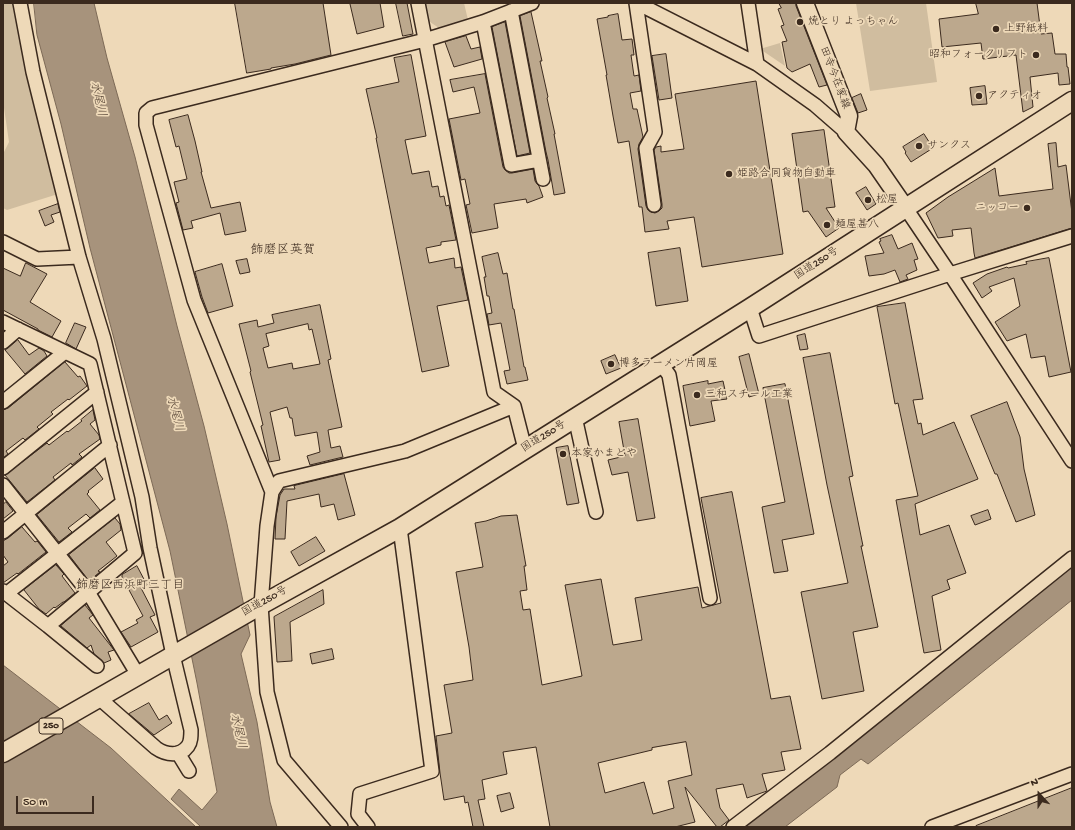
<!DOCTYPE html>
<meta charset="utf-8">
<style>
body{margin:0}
#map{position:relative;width:1075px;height:830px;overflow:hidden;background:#eed9b8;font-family:"Gochi Hand",sans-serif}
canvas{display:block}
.frame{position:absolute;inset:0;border:4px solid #3b2a1e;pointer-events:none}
.north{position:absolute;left:1019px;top:774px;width:40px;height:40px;-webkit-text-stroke:3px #eed9b8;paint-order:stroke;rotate:339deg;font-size:11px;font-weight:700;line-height:16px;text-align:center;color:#3b2a1e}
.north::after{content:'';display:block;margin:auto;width:14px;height:18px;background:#3b2a1e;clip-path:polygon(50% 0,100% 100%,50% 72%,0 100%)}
.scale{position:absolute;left:16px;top:796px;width:78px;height:18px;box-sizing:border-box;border:2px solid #3b2a1e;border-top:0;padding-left:5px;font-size:12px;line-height:14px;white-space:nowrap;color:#3b2a1e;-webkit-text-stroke:3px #eed9b8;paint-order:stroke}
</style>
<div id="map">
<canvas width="1075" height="830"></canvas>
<div class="frame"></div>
<div class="north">N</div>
<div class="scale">50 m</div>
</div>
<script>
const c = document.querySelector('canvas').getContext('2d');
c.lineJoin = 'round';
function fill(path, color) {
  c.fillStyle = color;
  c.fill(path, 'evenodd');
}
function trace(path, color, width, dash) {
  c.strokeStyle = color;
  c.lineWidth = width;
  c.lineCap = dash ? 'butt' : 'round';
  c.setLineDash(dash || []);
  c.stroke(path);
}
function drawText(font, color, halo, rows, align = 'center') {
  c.font = font + ' "Gochi Hand","Klee One",sans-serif';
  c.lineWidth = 3.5;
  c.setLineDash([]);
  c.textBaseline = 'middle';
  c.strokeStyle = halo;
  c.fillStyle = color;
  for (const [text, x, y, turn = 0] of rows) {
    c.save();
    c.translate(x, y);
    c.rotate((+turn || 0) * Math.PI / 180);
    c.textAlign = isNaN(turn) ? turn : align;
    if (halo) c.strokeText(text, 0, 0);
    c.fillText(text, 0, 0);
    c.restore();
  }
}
fill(new Path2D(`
 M3,3H14L58,194L7,210L3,208V154L9,142L3,101Z
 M424,3H464L468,20L439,28L427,20Z
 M856,3H926L937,82L870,91Z
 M780,43L785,66L760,49Z`), '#d0bd9f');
const water = new Path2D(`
 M34,3H94L107,58L135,157L177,326L204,426L227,524L250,635L241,654L257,722L270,802L277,827H201L171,799L179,789L202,810L217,792L197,683L170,551L90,248L61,124L37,35Z
 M1072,565V600L868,764L861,759L840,775L837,787L785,827H737Z
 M3,665L111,748L196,827H3Z`);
fill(water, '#a7937c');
trace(water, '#7c6956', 1);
const building = new Path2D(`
 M235,3H323L331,55L295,64L271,68V69L247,73Z
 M356,3H380L384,27L357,34L350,4Z
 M396,3H407L413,34L403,36Z
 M779,3H796V6L827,85L819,87L810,64L792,72L787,68L782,42L787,41L781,26L784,25L778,9L781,8Z
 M976,3H1037L1041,34L1052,33L1055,54H1066L1067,67H1068L1070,84L1059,85L1058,73L1030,77L1033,107L1023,112L1016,55L983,59L981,43L942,47L939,19L978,14Z
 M531,12L542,61H540L548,97L547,98L555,134H554L565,193L554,195L548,160L546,152L520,16Z
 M618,14L622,40L632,39L634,55H631L634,76L639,75L641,91L630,93L633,109H637L643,137L639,144L638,149L646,206L648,210L651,212L655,213L659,211L662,208V204L654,150L656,147L661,146V152L684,149L675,94L756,81L783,254L702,267L694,217L667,221L669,229L645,232L642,207H639L629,141L618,143L613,116L606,75H607L597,19L608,17V16Z
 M505,22L530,153L517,156L492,27Z
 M466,36L471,49L480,47L482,59L454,67L445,42Z
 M666,54L672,98L659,100L652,56Z
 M411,55L426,136L405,140L412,174L429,171L432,187L438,186L440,197L444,196L446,206L449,205L456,240L441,242V245L426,248L429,263L454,258L455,268L461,267L468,300L437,306L449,366L422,372L376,138H377L366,89L399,82L394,58Z
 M485,74L503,167L505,170L509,173H512L533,169L535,181L537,184L539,186L543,197L527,203L526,199L494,204L498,228L472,233L466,205L470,204L465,179L461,180L449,119L480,113L474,87L453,92L450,80Z
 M985,86L987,104L972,105L970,88Z
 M861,94L867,110L858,113L852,98Z
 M188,115L195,141L202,172H201L211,208L240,202L246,231L225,235L220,213L191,221L193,228L183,230L176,203L179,202L174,182L187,179L179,146L176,147L169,120Z
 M824,130L835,207L826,208L839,228L826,237L808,211L803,212L792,134Z
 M924,134L933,148L911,162L905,153L906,152L903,147Z
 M1056,143L1058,167L1066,165L1072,213V228L975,258L974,253L971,228L952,230L953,236L938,238L926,213L948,197L995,168L999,196L1053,189L1048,144Z
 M866,187L876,204L867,210L856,193Z
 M58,204L60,212L51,215L54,222L45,226L39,211Z
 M892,235L898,249L912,243L918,259L914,260L917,270L906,275L908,279L900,282L895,270L884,274L869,276L865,256L884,253L879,242L881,241L880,239Z
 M680,248L688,301L656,306L648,253Z
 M498,253L503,274L507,273L513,309H514L524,367H525L528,380L507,384L504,371L510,370L501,323L489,325L487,314L492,313L489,296H487L484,277H486L482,257Z
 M1049,258L1071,372L1049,377L1045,356L1031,358L1026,334L1007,341L995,322L1020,306L1014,278L989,287L992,291L982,298L973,283L987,274L1007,267L1008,268L1027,264L1026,262Z
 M247,259L250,272L240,274L236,261Z
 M26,263L47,274L30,302L61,321L52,337L38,330V329L3,310V268L20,276Z
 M222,264L233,306L208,313L202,297L195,272Z
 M905,303L923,399L913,400L918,424L921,423L923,435L954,422L978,479L915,504L920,535L949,525L966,573L947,580L950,589L932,596L941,650L924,653L896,500L918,496L898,403L895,404L877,307Z
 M320,305L331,359L328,360L342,427L328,430L331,448L340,446L343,457L310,465L307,456L320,452L317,432L295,436L292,418H290L287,407L270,412L280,460L269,462L261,426L263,425L250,372L251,371L239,324L257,320L258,327L274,323L272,315ZM308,324L309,330L312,329L320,364L293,369L292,363L268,368L263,348L269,346L266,334Z
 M75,323L86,327L76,349L66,343Z
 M805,334L808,349L800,350L797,336Z
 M18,340L29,355L39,348L44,351L47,356L25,374L5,350L8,348Z
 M830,353L853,476L849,477L863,546H861L878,627L853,632L864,691L822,699L801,592L848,583L827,485L803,358Z
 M749,354L759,394L749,397L739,357Z
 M615,355L621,368L606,374L601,361Z
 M65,362L78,377L80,376L87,386L69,400L68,399L51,412L53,414L37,427L39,429L25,440L23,438L6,451L8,454L3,458V410L8,408Z
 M708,381V384L723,381L727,399L711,401L715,421L690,426L683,386Z
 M785,384L814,534L782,540L788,571L774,573L762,507L785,502L763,388Z
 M1007,402L1020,437L1024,469L1035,515L1016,522L997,474H995L971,416Z
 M93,410L95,420L90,424L99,435L100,439L79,454L82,457L72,465L71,463L53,477L55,480L27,502L5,475L47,443L49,445L67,431L68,432L82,421L81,420Z
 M638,419L655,518L637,521L628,472L612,475L608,460L625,456L619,422Z
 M568,446L579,503L567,505L556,448Z
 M95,468L103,479L88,491L89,492L87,494L100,510L90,518L86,514L68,528L72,532L59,542L37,515Z
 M344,474L355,515L338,520L334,504L321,507L319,494L287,501L285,539H275L276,517L280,495L284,489H295L294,486Z
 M732,492L771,699L790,696L801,749L781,752L785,770L762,774L767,791L747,798L743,784L716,789L720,808L729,820L720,827H717L685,787L695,822L675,827H550L536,747L503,752L507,774L482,780L485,799L478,800L484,827H473L468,802L465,803L464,796L444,800L440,773L436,736L452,733L444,685L473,680L469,647L456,572L483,567L475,523L486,521L501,516L517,515L526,566H524L527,590L520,591L523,610L530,609L542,685L582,676L565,585L601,579L613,645L642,640L635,598L698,587L702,608L721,603L701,498ZM686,742L692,775L668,781L674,808L653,814L644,782L605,793L598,763L652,750V748Z
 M6,502L13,511L3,519V505Z
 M988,510L991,519L975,525L971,516Z
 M115,518L120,524L121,530L106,542L117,556L98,571L100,572L89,581L69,555Z
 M22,527L35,542L37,541L38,542L46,552L18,574L17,573L3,583V566L8,562L3,555V541L8,538Z
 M316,537L325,551L299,566L291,552Z
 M56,565L64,574L62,576L75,593L64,602H63L55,608L54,607L46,614L39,609L24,590Z
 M137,566L147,585L141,588L155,615L150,617L158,632L131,647L121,632L138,623L136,620L143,616L122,577V575Z
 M323,590L324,604L290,622L292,661L277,662L274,617Z
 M85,605L93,615L89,618L114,650L108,652L111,660L104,663L94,654L91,645L87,648L61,626Z
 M332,649L334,659L312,664L310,654Z
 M149,703L159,720L167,715L172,723L154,735L129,714Z
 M1072,788V827H976V826Z
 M510,793L514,808L501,812L497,796Z`);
fill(building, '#bca88d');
trace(building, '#3b2a1e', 1);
const minor = new Path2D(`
 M20,3L33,72L79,257L104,339L142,497L150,548L173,655L191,730C191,736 191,742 188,746C180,757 166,755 156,748L99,698
 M418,3L494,392L514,406L525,449
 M636,3L655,132L646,148L654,205
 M637,3L757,64L815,105L846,132
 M748,3L757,64
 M511,11L543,179
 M483,22L511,165L539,160
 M905,207L950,274L1072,461
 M3,242L37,259L79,257
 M750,308L759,336L950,274L1072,236
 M3,322L90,364L135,553L48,626
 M3,342L18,329
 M661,364L669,375L710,598
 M3,402L65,352
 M575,417L596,512
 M3,468L97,392
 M3,485L88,592L138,675
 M272,492L194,300L146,125V113L152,108L425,40L483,22L532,3
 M3,532L110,445
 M3,591L48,626L97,666
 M6,594L123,502
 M178,753L189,771
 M341,827L284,760L267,692L261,605L267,526L272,492L279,481L405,451L514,406
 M368,827L358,814L360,794L432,771L400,528
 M733,827L830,753L1072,558
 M932,827L1072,774`);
const major = new Path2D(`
 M805,3L849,116L846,132L876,165L905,207`);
const highway = new Path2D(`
 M3,753L261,605L400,528L750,308L1072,101`);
trace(minor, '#3b2a1e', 16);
trace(major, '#3b2a1e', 19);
trace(highway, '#3b2a1e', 21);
trace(minor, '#eed9b8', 13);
trace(major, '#eed9b8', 16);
trace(highway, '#eed9b8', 18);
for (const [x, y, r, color] of [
 [800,22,4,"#3b2a1e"],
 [996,29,4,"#3b2a1e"],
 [1036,55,4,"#3b2a1e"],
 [979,96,4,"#3b2a1e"],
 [919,146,4,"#3b2a1e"],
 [729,174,4,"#3b2a1e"],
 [868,200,4,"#3b2a1e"],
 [1027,208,4,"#3b2a1e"],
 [827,225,4,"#3b2a1e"],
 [611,364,4,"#3b2a1e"],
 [697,395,4,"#3b2a1e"],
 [563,454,4,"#3b2a1e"]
]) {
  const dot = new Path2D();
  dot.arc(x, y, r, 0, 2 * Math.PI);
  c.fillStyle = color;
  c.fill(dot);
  trace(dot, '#eed9b8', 1.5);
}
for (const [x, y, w] of [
 [51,726,24]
]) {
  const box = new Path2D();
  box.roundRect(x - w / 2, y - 8, w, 16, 3);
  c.fillStyle = '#eed9b8';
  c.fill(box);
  trace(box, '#3b2a1e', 1);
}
drawText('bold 10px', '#3b2a1e', null, [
 ["250",51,726]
]);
drawText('11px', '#3b2a1e', '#eed9b8', [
 ["焼とり よっちゃん",808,22],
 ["上野紙料",1004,29],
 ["昭和フォークリフト",1028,55,"right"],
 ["アクティオ",987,96],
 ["サンクス",927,146],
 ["姫路合同貨物自動車",737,174],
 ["松屋",876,200],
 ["ニッコー",1019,208,"right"],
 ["麺屋甚八",835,225],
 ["博多ラーメン片岡屋",619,364],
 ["三和スチール工業",705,395],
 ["本家かまどや",571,454]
], 'left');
drawText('11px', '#3b2a1e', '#eed9b8', [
 ["田寺今在家線",834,78,69],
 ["国道250号",817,264,-33],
 ["国道250号",544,437,-32],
 ["国道250号",265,602,-29]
]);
drawText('italic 12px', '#564436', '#eed9b8', [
 ["水尾川",97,99,77],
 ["水尾川",174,414,75],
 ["水尾川",237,731,77]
]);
drawText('12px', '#3b2a1e', '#eed9b8', [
 ["飾磨区西浜町三丁目",130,586]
]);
drawText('13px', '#3b2a1e', '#eed9b8', [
 ["飾磨区英賀",283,251]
]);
</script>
